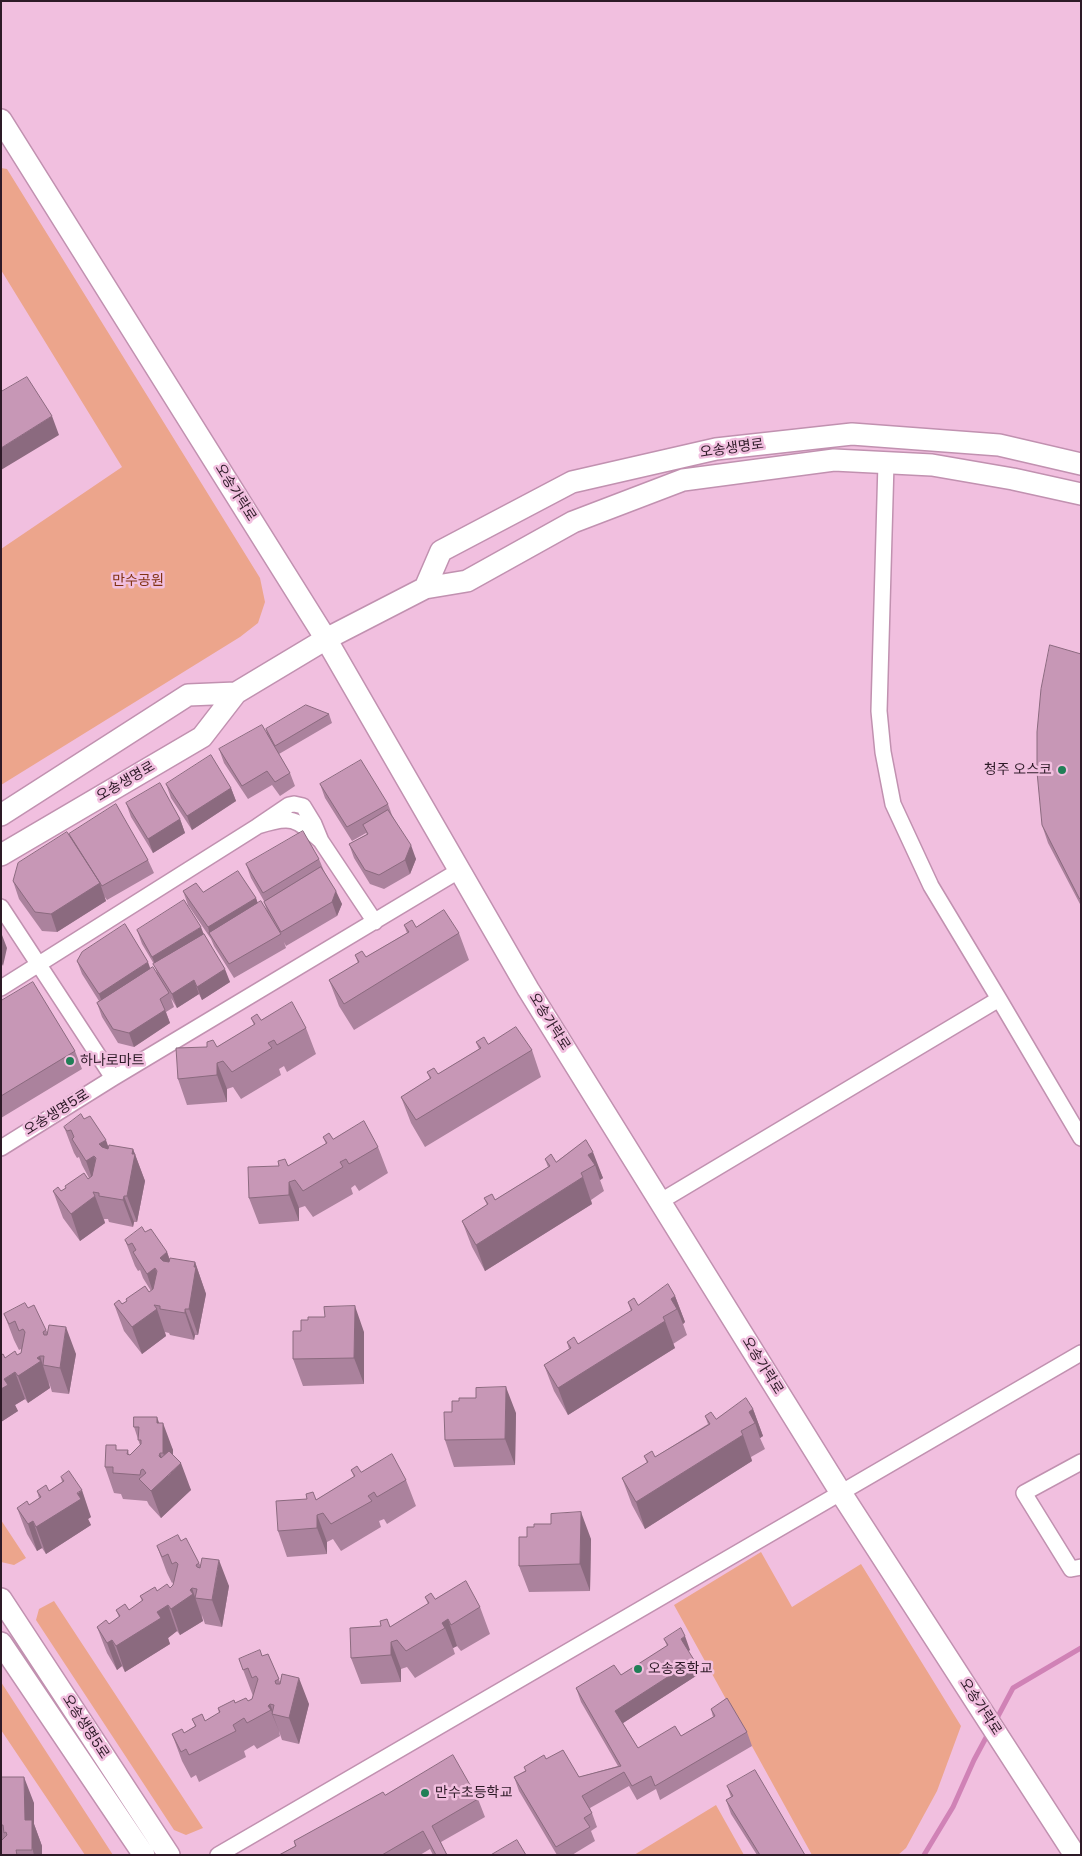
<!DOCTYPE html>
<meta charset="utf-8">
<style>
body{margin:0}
#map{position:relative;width:1082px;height:1856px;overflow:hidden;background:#f1bfdf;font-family:Poppins,sans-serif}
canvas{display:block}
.frame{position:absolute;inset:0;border:2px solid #2d1a27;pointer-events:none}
</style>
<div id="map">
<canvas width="1082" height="1856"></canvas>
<div class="frame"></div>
</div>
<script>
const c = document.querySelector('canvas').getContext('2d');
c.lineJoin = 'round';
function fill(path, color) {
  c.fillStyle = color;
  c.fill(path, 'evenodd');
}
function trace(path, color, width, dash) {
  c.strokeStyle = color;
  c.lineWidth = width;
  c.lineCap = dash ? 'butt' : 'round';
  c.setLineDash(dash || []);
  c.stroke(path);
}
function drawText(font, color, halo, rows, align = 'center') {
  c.font = font + ' Poppins,"Noto Sans KR",sans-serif';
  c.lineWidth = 5;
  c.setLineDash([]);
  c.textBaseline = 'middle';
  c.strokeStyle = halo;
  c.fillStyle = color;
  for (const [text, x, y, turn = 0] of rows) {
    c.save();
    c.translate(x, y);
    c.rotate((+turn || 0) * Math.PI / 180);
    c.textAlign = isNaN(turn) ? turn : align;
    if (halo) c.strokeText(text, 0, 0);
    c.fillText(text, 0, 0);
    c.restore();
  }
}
fill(new Path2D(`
 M1,168L7,169L260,578L265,602L258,623L240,637L1,785V549L122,467L1,270Z
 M1,1520L26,1558L14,1565L1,1562Z
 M761,1552L792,1607L861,1564L961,1726L937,1791L906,1848L898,1855H812L674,1605Z
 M54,1601L203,1828L186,1835L174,1830L36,1620L39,1609Z
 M1,1682L113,1855H85L1,1730Z
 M716,1805L744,1855H634Z`), '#eca58c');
trace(new Path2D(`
 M996,1720L1013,1688L1081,1648
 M924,1855L953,1807L974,1760L989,1732`), '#d082b6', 5);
const street = new Path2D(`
 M886,463L879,711L883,752L893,804L931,886L999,999L1081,1138
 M321,841C296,818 291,815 258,826L289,805L294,804L303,806L314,824L321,841L375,922
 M1,907L113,1078
 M1,988L258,826
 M1,1148L113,1078L460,870
 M661,1201L999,999
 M1081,1462L1024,1493L1071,1569L1081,1567
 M218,1855L1081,1353`);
const secondary = new Path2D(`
 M1,120L326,639L528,989L841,1493L1075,1855
 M425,588L441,551L572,482L716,449L852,434L999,445L1081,464
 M1,815L188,695L236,693
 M1,855L202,737L236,693L326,639L425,588L467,581L573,522L683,480L834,460L932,465L1013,479L1081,494
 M1,1599L169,1855
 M1,1643L144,1855`);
trace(street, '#c191b0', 18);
trace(secondary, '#c191b0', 24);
trace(street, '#fff', 15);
trace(secondary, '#fff', 21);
fill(new Path2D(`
 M1081,654V906L1048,843L1042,825Z
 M329,714L332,723L279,754L290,773L295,786L280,796L272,785L248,799L224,763L219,749L267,734L266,729Z
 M166,784L231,788L236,801L192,830L171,798Z
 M320,784L388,804L392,815L416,859L410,874L384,889L370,884L354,858L349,844L367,834L366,833L352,841L325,798Z
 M126,803L180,819L185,833L153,853L131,817Z
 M70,836L148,860L154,873L107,900L104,896L106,901L57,932L42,931L19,899L13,881Z
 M319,859L324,871L342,904L337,916L286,946L284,942L286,948L234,978L214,946L211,939L188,905L183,891L203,892L256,898L257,903L267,911L264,902V901L251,878L246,864Z
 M404,925L459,933L469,960L354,1030L339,1006L329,980L358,963L355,955L366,957L407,933Z
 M137,930L204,934L230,982L202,1000L199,994L177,1008L171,998L174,1007L166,1012L170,1023L134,1047L118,1043L102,1017L97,1003L99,1001L82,974L77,961L150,969L157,973L154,964L142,944Z
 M1,1001L75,1051L82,1069L1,1118Z
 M251,1018L306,1028L316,1054L287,1072L284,1066L279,1069L281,1075L241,1099L233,1087L227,1089V1102L187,1105L178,1079L217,1047L254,1025Z
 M476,1042L488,1044L532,1050L541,1077L425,1147L411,1123L401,1097L430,1079L427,1072L438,1074L479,1049Z
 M64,1127L108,1147L133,1149L145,1181L137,1222H134L133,1227L109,1222L108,1219H104L105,1223L80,1241L63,1218L53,1191H61L66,1188L89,1178L82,1165L79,1157L77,1158L74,1153Z
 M323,1137L378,1147L388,1173L359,1191L355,1185L351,1188L353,1194L313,1217L305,1206L299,1208V1221L259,1224L249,1198L288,1166L326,1144Z
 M586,1140L603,1178L600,1180L604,1191L591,1200L592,1204L485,1271L472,1247L462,1221L487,1205L484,1198L495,1200L548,1167L545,1159L556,1162Z
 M145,1232L167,1252L170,1260L195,1262L206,1294L198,1335H195L194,1340L170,1335L169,1333L165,1332L166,1336L142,1354L124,1331L114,1304H122L127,1301L126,1299L149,1292L151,1291L143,1278L140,1270L138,1271L135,1266L125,1240Z
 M675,1296L685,1322L683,1324L687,1335L673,1344L675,1348L568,1415L554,1391L544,1365L569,1349L567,1342L578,1344L631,1311L628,1302L638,1305Z
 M28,1308L46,1330L48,1333L76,1354L69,1394L52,1392L49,1382L50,1388L28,1403L25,1399L15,1405L18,1411L1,1422L17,1355L21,1353V1349L19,1350L14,1340L4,1314Z
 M308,1320L364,1332V1384L303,1386L293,1359L301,1331Z
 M459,1401L516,1413L515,1465L454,1467L445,1440L452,1412Z
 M753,1409L763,1436L760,1438L765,1449L751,1457L752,1461L645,1529L632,1505L622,1478L647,1463L644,1456L655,1457L708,1424L705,1416L716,1419Z
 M159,1423L173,1450V1455L191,1490L161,1518L149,1505L147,1501L123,1499L121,1494L114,1493L105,1467L118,1450H128L129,1455H130L140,1445L134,1427Z
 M351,1470L406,1480L416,1506L387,1524L384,1519L379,1521L381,1527L341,1551L333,1539L327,1542V1554L287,1557L278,1531L316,1500L354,1477Z
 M61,1477L91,1517L88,1519L91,1525L46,1554L42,1548L37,1551L27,1534L17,1508L29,1505L39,1498L37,1491H49L62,1482Z
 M551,1524L591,1539L590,1591L529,1592L519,1566L527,1537L534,1527Z
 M181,1541L199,1563L201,1566L229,1586L222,1627L205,1624L202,1615L203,1621L180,1635L177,1631L168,1638L170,1644L125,1672L122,1666L117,1670L107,1653L97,1627L109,1624L119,1617L116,1610H129L142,1601L140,1596L170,1588L173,1585L174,1582L172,1583L167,1573L157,1546Z
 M425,1597L480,1607L490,1634L461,1651L457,1646L453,1648L455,1654L415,1678L407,1667L401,1669V1682L361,1684L351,1658L390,1627L428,1604Z
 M664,1639L690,1650L688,1651L699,1674L623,1723L638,1748L681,1736L713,1717L711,1709L747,1732L752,1746L660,1800L656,1789L637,1800L629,1786L590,1808L592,1813L597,1827L591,1831L595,1841L572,1855H557L519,1791L514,1777L546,1759L579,1777L618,1766L581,1702L576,1688L621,1675L667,1646Z
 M268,1654L280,1682L309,1704L299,1744L282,1740L279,1731L280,1736L257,1749L254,1745L244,1751L246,1757L199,1782L196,1775L191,1778L182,1761L172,1734L184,1733L195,1726L192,1719L205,1721L219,1713L218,1708L248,1701L252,1699L253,1696L239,1659L263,1656Z
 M1,1777L34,1803V1824L42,1846V1855H1Z
 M727,1786L805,1855H757L731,1814L726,1800L731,1797Z
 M385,1795L478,1799L485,1817L441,1842L447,1855H433L430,1849L420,1855H279L295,1846L294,1841Z`), '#ab829d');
fill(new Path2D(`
 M52,416L59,435L1,470V448Z
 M231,788L236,801L192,830L187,816Z
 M180,819L185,833L153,853L148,839Z
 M411,845L416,859L410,874L405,860Z
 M100,883L106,901L57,932L51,914Z
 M336,891L342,904L337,916L332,902Z
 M256,898L261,912L210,935L208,927Z
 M201,927L206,940L158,971L152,957Z
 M2,935L7,948L3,966L1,962V938Z
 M148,962L153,976L104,1008L99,994Z
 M225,969L230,982L202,1000L197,987Z
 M194,980L199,994L177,1008L172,994Z
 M165,1010L170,1023L134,1047L129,1033Z
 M217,1063L227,1089V1102L217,1075Z
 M106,1140L115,1166L99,1144Z
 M133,1149L145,1181L137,1222L127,1196Z
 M593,1152L603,1178L600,1180L595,1165L588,1155Z
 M94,1156L103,1182L95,1187L86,1161Z
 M583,1177L592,1204L485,1271L476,1245Z
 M289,1182L299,1208V1221L289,1195Z
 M95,1196L105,1223L80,1241L71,1214Z
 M124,1196L134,1222L133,1227L123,1200Z
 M167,1252L176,1279L160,1258Z
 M195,1262L206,1294L198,1335L189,1309Z
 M155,1268L164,1295L156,1301L147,1274Z
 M675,1296L685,1322L683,1324L677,1309L671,1299Z
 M355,1306L364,1332V1384L354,1358Z
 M157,1309L166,1336L142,1354L132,1327Z
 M185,1309L195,1335L194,1340L185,1313Z
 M665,1321L675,1348L568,1415L558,1388Z
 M66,1327L76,1354L69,1394L60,1368Z
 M40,1356L50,1388L28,1403L18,1376Z
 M15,1372L25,1399L15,1405L18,1411L1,1422V1389L4,1379Z
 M506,1387L516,1413L515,1465L505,1439Z
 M753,1409L763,1436L760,1438L755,1423L749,1412Z
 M157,1417L163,1434V1423L173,1450V1471L181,1463L191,1490L161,1518L151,1491L160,1453L168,1476L171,1473L163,1453L157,1423Z
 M743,1435L752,1461L645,1529L636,1502Z
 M82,1490L91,1517L88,1519L91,1525L46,1554L36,1527Z
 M581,1512L591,1539L590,1591L580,1564Z
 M317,1515L327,1542V1554L317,1528Z
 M33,1521L42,1548L37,1551L28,1524Z
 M219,1560L229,1586L222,1627L212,1600Z
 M192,1588L203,1621L180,1635L171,1609Z
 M168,1605L177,1631L168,1638L170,1644L125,1672L116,1646L157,1612Z
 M448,1619L457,1646L453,1648L445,1628L442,1623Z
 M685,1636L690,1650L686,1653L681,1639Z
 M112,1640L122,1666L117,1670L107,1643Z
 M391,1642L401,1669V1682L391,1655Z
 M694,1660L699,1674L620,1725L615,1711Z
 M299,1678L309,1704L299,1744L289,1718Z
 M270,1704L274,1714H272L279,1731L271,1710L268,1706Z
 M24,1777L34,1803V1824L42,1846V1855H34L25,1820Z`), '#8b6a7f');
const building = new Path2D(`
 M27,377L52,416L1,448V392Z
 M1050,645L1081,654V900L1079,898L1042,825L1037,772V732L1041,689Z
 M306,705L329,714L275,746L266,729Z
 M262,725L290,773L275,782L267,771L242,786L219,749Z
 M211,755L231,788L187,816L166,784Z
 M361,760L388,804L347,827L320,784Z
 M160,783L180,819L148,839L126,803Z
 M116,804L148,860L102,886L69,834Z
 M388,810L411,845L405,860L379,875L365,870L349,844L368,834L363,825Z
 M303,831L319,859L263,893L246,864Z
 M67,832L100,883L51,914L35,912L13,881L18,863Z
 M321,867L336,891L332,902L281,932L264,902Z
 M238,871L256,898L208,927L183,891L196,883L203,892Z
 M184,900L201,927L152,957L137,930Z
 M261,901L281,934L229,964L209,933Z
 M444,910L459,933L344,1004L329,980L359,962L355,955L362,951L366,957L409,932L404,925L412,920L416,927Z
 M125,924L148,962L99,994L77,961L82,952Z
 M204,934L225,969L197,987L194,980L172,994L153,964Z
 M153,967L169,993L160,999L165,1010L129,1033L113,1029L97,1003Z
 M33,982L75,1051L1,1096V1001Z
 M292,1002L306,1028L277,1045L274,1040L268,1043L272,1048L232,1072L223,1061L217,1063V1075L178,1079L176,1048L207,1047V1042L213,1040L217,1047L255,1024L251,1018L257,1014L261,1020Z
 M516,1027L532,1050L416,1120L401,1097L431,1078L427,1072L434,1068L438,1074L481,1048L476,1042L484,1037L488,1044Z
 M81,1114L84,1119L90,1116L106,1140L99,1144L102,1147L108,1149L109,1145L133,1149L132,1154H135L127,1196H124L123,1200L99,1196V1193L93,1192L95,1196L71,1214L53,1191L58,1187L61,1191L66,1188L65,1186L84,1173L88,1179L92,1176L96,1158L94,1156L86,1161L72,1139L74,1137L71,1130L67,1131L64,1127Z
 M364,1121L378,1147L349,1164L346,1159L340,1162L343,1167L303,1191L295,1180L289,1182V1195L249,1198L248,1167L279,1166L278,1161L285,1159L288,1166L327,1143L323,1137L329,1133L333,1139Z
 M586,1140L593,1152L588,1155L595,1165L581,1173L583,1177L476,1245L462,1221L488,1204L484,1198L492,1194L495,1200L550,1166L545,1159L551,1154L556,1162Z
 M142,1227L145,1232L151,1229L167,1252L160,1258L163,1261L169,1262L170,1258L195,1262L194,1267H196L189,1309H185V1313L160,1309V1306L154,1305L157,1309L132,1327L114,1304L119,1300L122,1304L127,1301L126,1299L145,1286L149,1292L153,1289L157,1271L155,1268L147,1274L133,1252L136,1250L132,1243L128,1245L125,1240Z
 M668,1284L675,1296L671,1299L677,1309L663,1317L665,1321L558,1388L544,1365L571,1348L567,1342L574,1337L578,1344L632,1310L628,1302L634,1298L638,1305Z
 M25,1303L28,1308L34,1305L46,1330L43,1332L44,1335H47L49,1325L66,1327L60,1368L43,1365L44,1356H40L37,1358L41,1361L18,1376L15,1372L4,1379L8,1385L1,1389V1355L3,1354L5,1358L15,1351L17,1355L21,1353L25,1332L23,1329L19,1331L15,1321L9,1324L4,1314Z
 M355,1306L354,1358L293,1359V1331H301V1320H308V1317H325L324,1307Z
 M506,1387L505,1439L445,1440L444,1412H452V1401H459V1398H476V1388Z
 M746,1398L753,1409L749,1412L755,1423L741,1431L743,1435L636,1502L622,1478L648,1462L644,1456L652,1451L655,1457L710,1424L705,1416L711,1412L716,1419Z
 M134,1417H157V1423H163V1453H160L159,1456L161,1458L169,1451L181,1463L151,1491L139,1479L146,1473L143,1469L141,1470L140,1475L113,1473V1467H105L106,1445H116V1450H128L127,1454L130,1455L141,1444V1440H138L139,1427H134Z
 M392,1454L406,1480L377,1497L374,1492L368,1496L372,1501L331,1524L323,1513L317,1515V1528L278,1531L276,1501L307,1499L306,1494L313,1492L316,1500L355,1476L351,1470L357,1466L361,1472Z
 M69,1471L82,1490L77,1493L81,1499L36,1527L33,1521L28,1524L17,1508L27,1501L29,1505L41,1497L37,1491L46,1485L49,1491L64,1481L61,1477Z
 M581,1512L580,1564L519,1566V1537H527V1527H534V1524H551V1514Z
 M178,1535L181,1541L186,1538L199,1563L196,1565L197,1567L200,1568L202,1558L219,1560L212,1600L195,1598L197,1589L192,1588L190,1590L193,1594L171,1609L168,1605L157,1612L161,1618L116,1646L112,1640L107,1643L97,1627L106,1620L109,1624L120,1616L116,1610L125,1604L129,1610L143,1600L140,1596L155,1587L157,1591L167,1584L170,1588L173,1585L178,1564L176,1562L172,1564L168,1554L162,1557L157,1546Z
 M466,1581L480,1607L451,1625L448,1619L442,1623L445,1628L406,1651L397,1640L391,1642V1655L351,1658L350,1628L381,1626L380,1621L387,1619L390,1627L429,1603L425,1597L431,1593L435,1599Z
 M681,1628L685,1636L681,1639L694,1660L615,1711L638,1748L675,1726L681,1736L715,1716L711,1709L727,1698L747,1732L655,1786L651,1776L632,1786L624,1772L582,1796L592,1813L584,1818L590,1827L556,1847L514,1777L526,1771L524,1767L544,1755L546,1759L563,1750L579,1777L621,1766L576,1688L614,1665L621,1675L668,1645L664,1639Z
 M260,1650L262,1656L268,1654L279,1679L275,1681L276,1684H280L282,1674L299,1678L289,1718L272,1714L274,1705L270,1704L268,1706L271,1710L247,1723L244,1718L233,1725L236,1731L189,1755L186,1749L181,1752L172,1734L182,1729L184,1733L196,1726L192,1719L202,1714L205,1721L220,1712L218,1708L234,1700L235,1703L246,1698L248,1701L252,1699L258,1679L256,1676L252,1678L248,1668L243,1670L239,1659Z
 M453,1755L478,1799L432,1826L447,1855H436L423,1831L382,1855H279L296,1846L294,1841L383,1792L385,1795Z
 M755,1770L805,1855H760L726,1800L733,1796L727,1786Z
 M1,1777H24L25,1820H32V1850H16L17,1855H1V1841L7,1835L6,1832L4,1833L3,1825H1Z
 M517,1840L526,1855H491Z`);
fill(building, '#c797b6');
trace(building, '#8b6a7f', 1);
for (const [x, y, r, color] of [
 [1062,770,5,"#207f57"],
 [70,1061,5,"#207f57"],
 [638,1669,5,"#207f57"],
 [425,1793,5,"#207f57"]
]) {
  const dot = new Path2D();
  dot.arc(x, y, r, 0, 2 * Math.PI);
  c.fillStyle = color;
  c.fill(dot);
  trace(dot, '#f1bfdf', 2);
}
drawText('14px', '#2d1a27', '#f1bfdf', [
 ["오송생명로",732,449,-8],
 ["오송가락로",235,493,58],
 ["오송생명로",126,782,-30],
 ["오송가락로",549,1022,58],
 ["오송생명5로",57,1113,-32],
 ["오송가락로",762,1366,58],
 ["오송가락로",980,1707,57],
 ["오송생명5로",85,1727,57]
]);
drawText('14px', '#813212', '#f1bfdf', [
 ["만수공원",138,581]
]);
drawText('14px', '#2d1a27', '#f1bfdf', [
 ["청주 오스코",1052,770,"right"],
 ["하나로마트",80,1061],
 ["오송중학교",648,1669],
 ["만수초등학교",435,1793]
], 'left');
</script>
